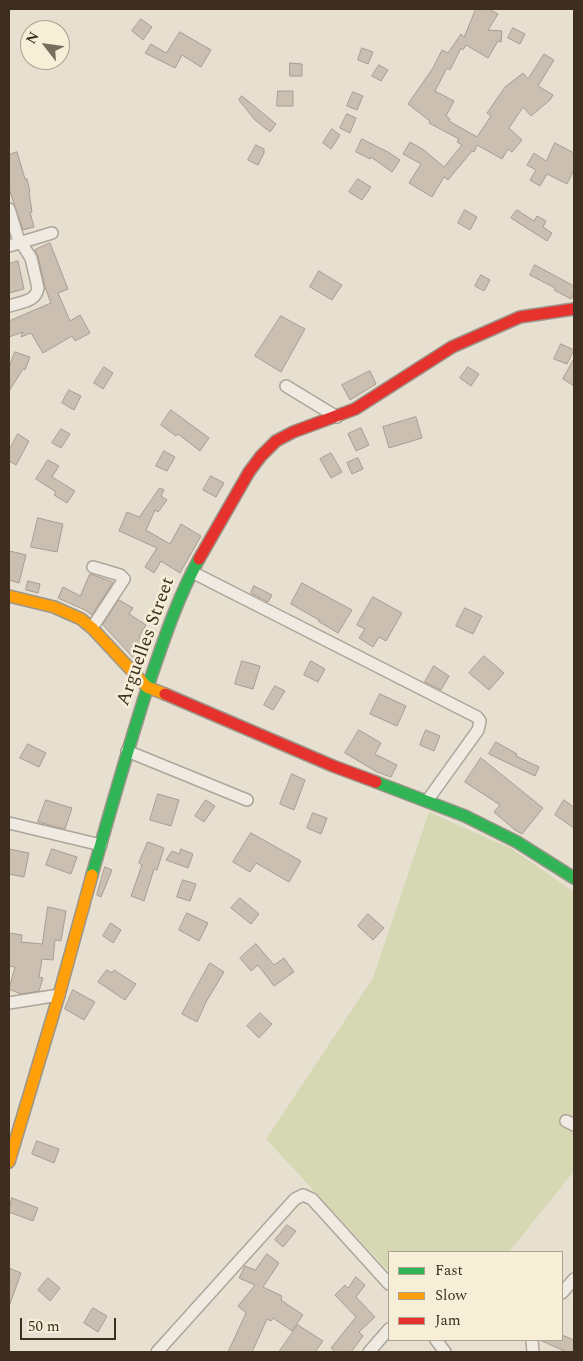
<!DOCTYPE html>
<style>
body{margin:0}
#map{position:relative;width:583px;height:1361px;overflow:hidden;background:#e7e0d1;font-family:Spectral,serif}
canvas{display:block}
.frame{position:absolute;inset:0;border:10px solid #3d2e20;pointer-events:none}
.legend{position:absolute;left:388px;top:1251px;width:175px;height:90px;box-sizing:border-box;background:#f7eed8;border:1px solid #ada18e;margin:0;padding:6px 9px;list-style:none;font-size:15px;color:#3d2e20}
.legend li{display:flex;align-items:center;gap:10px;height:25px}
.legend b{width:25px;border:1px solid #ada18e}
.north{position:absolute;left:20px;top:20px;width:50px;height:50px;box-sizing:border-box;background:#f7eed8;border:1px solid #ada18e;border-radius:50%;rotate:300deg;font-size:14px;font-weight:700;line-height:20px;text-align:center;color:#3d2e20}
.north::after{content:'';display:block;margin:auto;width:18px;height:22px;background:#786c5e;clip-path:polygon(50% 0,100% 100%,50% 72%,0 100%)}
.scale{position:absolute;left:20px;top:1318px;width:96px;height:22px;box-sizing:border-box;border:2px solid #3d2e20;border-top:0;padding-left:6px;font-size:15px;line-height:18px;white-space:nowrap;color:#3d2e20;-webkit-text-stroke:4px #f7eed8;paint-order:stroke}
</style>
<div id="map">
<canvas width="583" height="1361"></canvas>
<div class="frame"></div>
<ul class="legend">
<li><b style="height:6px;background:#30b455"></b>Fast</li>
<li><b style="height:6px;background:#ff9f0a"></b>Slow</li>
<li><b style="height:6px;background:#e5322d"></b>Jam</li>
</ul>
<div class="north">N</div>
<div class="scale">50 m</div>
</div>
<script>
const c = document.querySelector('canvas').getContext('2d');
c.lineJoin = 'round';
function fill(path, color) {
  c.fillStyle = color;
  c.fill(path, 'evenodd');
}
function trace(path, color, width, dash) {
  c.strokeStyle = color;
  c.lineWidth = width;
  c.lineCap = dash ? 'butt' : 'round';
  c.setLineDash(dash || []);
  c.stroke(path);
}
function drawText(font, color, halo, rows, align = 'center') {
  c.font = font + ' Spectral,serif';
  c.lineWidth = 5;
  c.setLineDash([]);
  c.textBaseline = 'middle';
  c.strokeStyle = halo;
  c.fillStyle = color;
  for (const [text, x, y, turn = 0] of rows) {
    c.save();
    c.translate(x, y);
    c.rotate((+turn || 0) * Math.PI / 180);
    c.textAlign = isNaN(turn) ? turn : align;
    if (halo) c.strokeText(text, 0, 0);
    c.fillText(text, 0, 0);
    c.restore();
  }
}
fill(new Path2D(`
 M429,812L512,849L574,892V1171L509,1252H389V1272L266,1139L373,978Z`), '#d6d7b3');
const building = new Path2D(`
 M476,9H489L498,14L488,30L502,31L501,42L498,41L488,58L466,45L463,50L461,48L450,70L447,68L435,91L454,101L446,116L450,119L449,121L477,137L491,116L487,113L505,87L523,73L528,79L544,54L554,60L538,86L553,95L550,100L531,116L523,107L509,128L522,140L512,152L508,149L502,159L477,145L474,152L472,151L448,180L444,177L432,197L409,183L421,164L403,154L410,142L424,150L444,167L462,145L457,142L459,139L429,123L430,121L408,104L433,68L442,50L448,53L461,34L464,37Z
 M141,19L152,27L143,40L132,31Z
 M513,28L525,34L520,44L508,38Z
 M180,32L211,50L201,67L182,55L175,68L145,53L151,44L166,53Z
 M362,48L373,52L368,64L358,60Z
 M290,63L302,64V76H290Z
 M379,65L388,70L381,81L372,76Z
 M278,91H293V106H277Z
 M353,92L363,96L357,110L347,106Z
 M242,96L276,124L270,132L255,120L239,100Z
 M347,114L356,118L350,133L340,128Z
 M332,129L340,135L331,149L323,143Z
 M362,139L388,152L400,160L392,172L371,157L370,159L356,152Z
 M555,143L574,153V170L567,184L547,174L540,186L530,180L536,170L527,165L534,153L546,161Z
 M256,145L264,149V153L258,165L248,160Z
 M17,152L25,179H27L30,191L29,192L32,212H30L34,227L23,230L9,189V155Z
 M358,179L371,187L362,200L349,192Z
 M465,210L477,217L470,230L458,223Z
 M517,210L534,221L537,216L546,221L543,227L552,233L547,241L511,218Z
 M50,243L68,289L58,293L70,321L80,315L90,333L75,341L72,336L43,353L31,333L21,337L23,332L9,337V321L51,303L45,287L38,256L35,250Z
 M18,261L24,289L9,293V264Z
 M535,265L574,286V293L571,299L554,290L555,288L530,275Z
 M319,271L342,285L332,300L310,287Z
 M481,275L490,280L484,291L475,286Z
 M281,316L305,329L281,372L255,356Z
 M561,344L574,350L567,364L554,359Z
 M15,352L30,357L25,370L23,369L9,391V368Z
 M574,359V386L563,379Z
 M104,367L113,373L103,389L94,383Z
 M468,367L479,374L471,386L460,378Z
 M370,371L376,384L350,400L342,385Z
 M69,390L81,396L74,410L62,403Z
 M171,410L209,438L200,451L178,434L176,436L161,425Z
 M416,417L422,438L389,448L383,427Z
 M361,428L369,445L356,451L348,434Z
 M61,429L70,434L61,448L52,443Z
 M18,434L29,441L16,465L9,461V450Z
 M164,451L175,457L167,471L156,466Z
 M331,453L342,472L331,478L320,459Z
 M358,458L363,469L352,474L347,463Z
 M48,460L59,466L52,477L75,491L67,503L54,495L56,492L36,479Z
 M211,476L224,483L216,497L203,490Z
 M160,488L164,490L161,496L167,500L158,512L155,510L146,530L170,544L181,524L201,536L180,573L161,561L154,573L145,567L157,548L119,531L127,512L139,517Z
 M38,518L63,524L57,552L31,547Z
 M10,551L26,555L19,583L9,580Z
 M90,574L113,582L92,615L85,610L58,598L63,587L80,596Z
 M28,581L40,584L38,593L26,590Z
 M302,583L352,610L338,633L318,621L319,620L291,604Z
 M254,586L272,595L268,602L251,593Z
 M373,597L402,613L386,641L379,637L373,647L359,638L365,629L357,625Z
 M119,600L133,608L129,614L146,625L139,637L151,646L148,656L140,665L103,625Z
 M465,608L482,616L473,634L456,626Z
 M484,656L504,673L489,690L469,673Z
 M242,661L260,666L253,689L235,684Z
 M311,661L325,669L318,682L304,675Z
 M434,666L449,676L441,690L425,682Z
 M275,686L285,691L273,710L264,705Z
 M380,694L406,706L397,726L370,714Z
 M359,730L381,743L375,754L397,765L391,777L377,772L345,753Z
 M426,730L440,736L434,751L420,745Z
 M496,742L517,754L516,756L539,767L535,776L489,754Z
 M28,744L46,753L39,767L20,758Z
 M481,758L543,808L522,834L515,830L494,812L500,805L465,782Z
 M292,774L305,780L294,810L280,804Z
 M158,794L179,800L171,826L150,820Z
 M46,800L72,808L65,829L38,822Z
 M206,800L215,806L204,822L195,816Z
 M564,800L574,807V828L555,815Z
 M313,813L327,818L321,834L307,828Z
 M251,833L301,861L289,882L256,863L250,872L233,862Z
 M148,842L164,848L157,870L154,869L144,901L131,896L142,865L139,863Z
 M9,849L29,853L24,877L9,874Z
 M52,849L77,857L71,874L46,865Z
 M181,849L193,854L188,868L166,860L172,851L179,854Z
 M105,867L112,870L101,897L97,895Z
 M183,880L196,884L190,901L177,897Z
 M240,898L259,914L251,924L231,908Z
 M48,907L66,911L61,941L55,940L53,960L42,959L39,977L43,978L39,991L21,994L9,989L15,967L9,966V933L22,935L21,942L42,944Z
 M187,913L208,923L199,941L179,930Z
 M368,914L384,928L373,940L358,926Z
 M111,923L121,930L113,943L103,936Z
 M256,944L274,965L284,958L294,972L274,986L258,965L251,971L240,958Z
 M210,963L224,972L206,1002L197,1022L182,1014Z
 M107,970L112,973L114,970L136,984L125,1000L98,982Z
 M73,990L95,1002L84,1020L65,1009Z
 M260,1013L272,1024L259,1038L247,1026Z
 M37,1141L59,1149L54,1163L32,1154Z
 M12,1198L38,1208L33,1221L9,1212Z
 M287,1225L296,1231L283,1247L275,1240Z
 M267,1254L279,1263L263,1287L282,1296L281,1300L303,1315L292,1331L273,1318L271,1321L267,1319L252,1352H228L246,1313L238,1306L255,1285L239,1278L245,1266L255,1270Z
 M9,1268L21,1273L10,1304H9Z
 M356,1277L365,1285L356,1297L375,1317L359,1332L363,1336L351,1352H336L331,1348L356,1317L335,1295L345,1285L348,1288Z
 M48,1278L60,1288L50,1301L38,1290Z
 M93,1308L107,1316L98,1332L84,1323Z
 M298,1325L323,1341L315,1352H279Z
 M562,1335L574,1340V1352H566L540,1340H562Z`);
fill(building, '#cbbfb2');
trace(building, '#a89c90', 1);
const street = new Path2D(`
 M9,209L18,238L31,258L38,288C36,302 21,302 9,306
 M9,246L52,233
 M286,386L337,417
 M192,572L477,717L480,721L478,730L427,801
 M92,628L124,579L120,575L93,567
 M127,751L247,800
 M9,823L101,845
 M9,1003L59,995
 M566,1121L574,1125
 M562,1293L574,1279
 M436,1340L445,1352
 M532,1340L533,1352
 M157,1352L295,1199L303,1195L312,1199L389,1284
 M369,1352L389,1329`);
const fast = new Path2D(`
 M376,782L465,816L517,842L574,878
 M92,875C110,812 128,748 148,686C163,642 177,599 199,559`);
const slow = new Path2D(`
 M9,596L54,607L81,619L92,628L147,687L165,694
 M9,1162L59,995L92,875`);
const jam = new Path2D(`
 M199,559L249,472L261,456L276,441L293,432L355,409L452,347L520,317L574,309
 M165,694L333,766L376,782`);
trace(street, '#ada599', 14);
trace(fast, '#9c958a', 14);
trace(slow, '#9c958a', 14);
trace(jam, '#9c958a', 14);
trace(street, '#efebe3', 11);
trace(fast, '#30b455', 11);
trace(slow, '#ff9f0a', 11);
trace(jam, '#e5322d', 11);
drawText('19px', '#3d2e20', '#f7eed8', [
 ["Arguelles Street",147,642,-70]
]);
</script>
